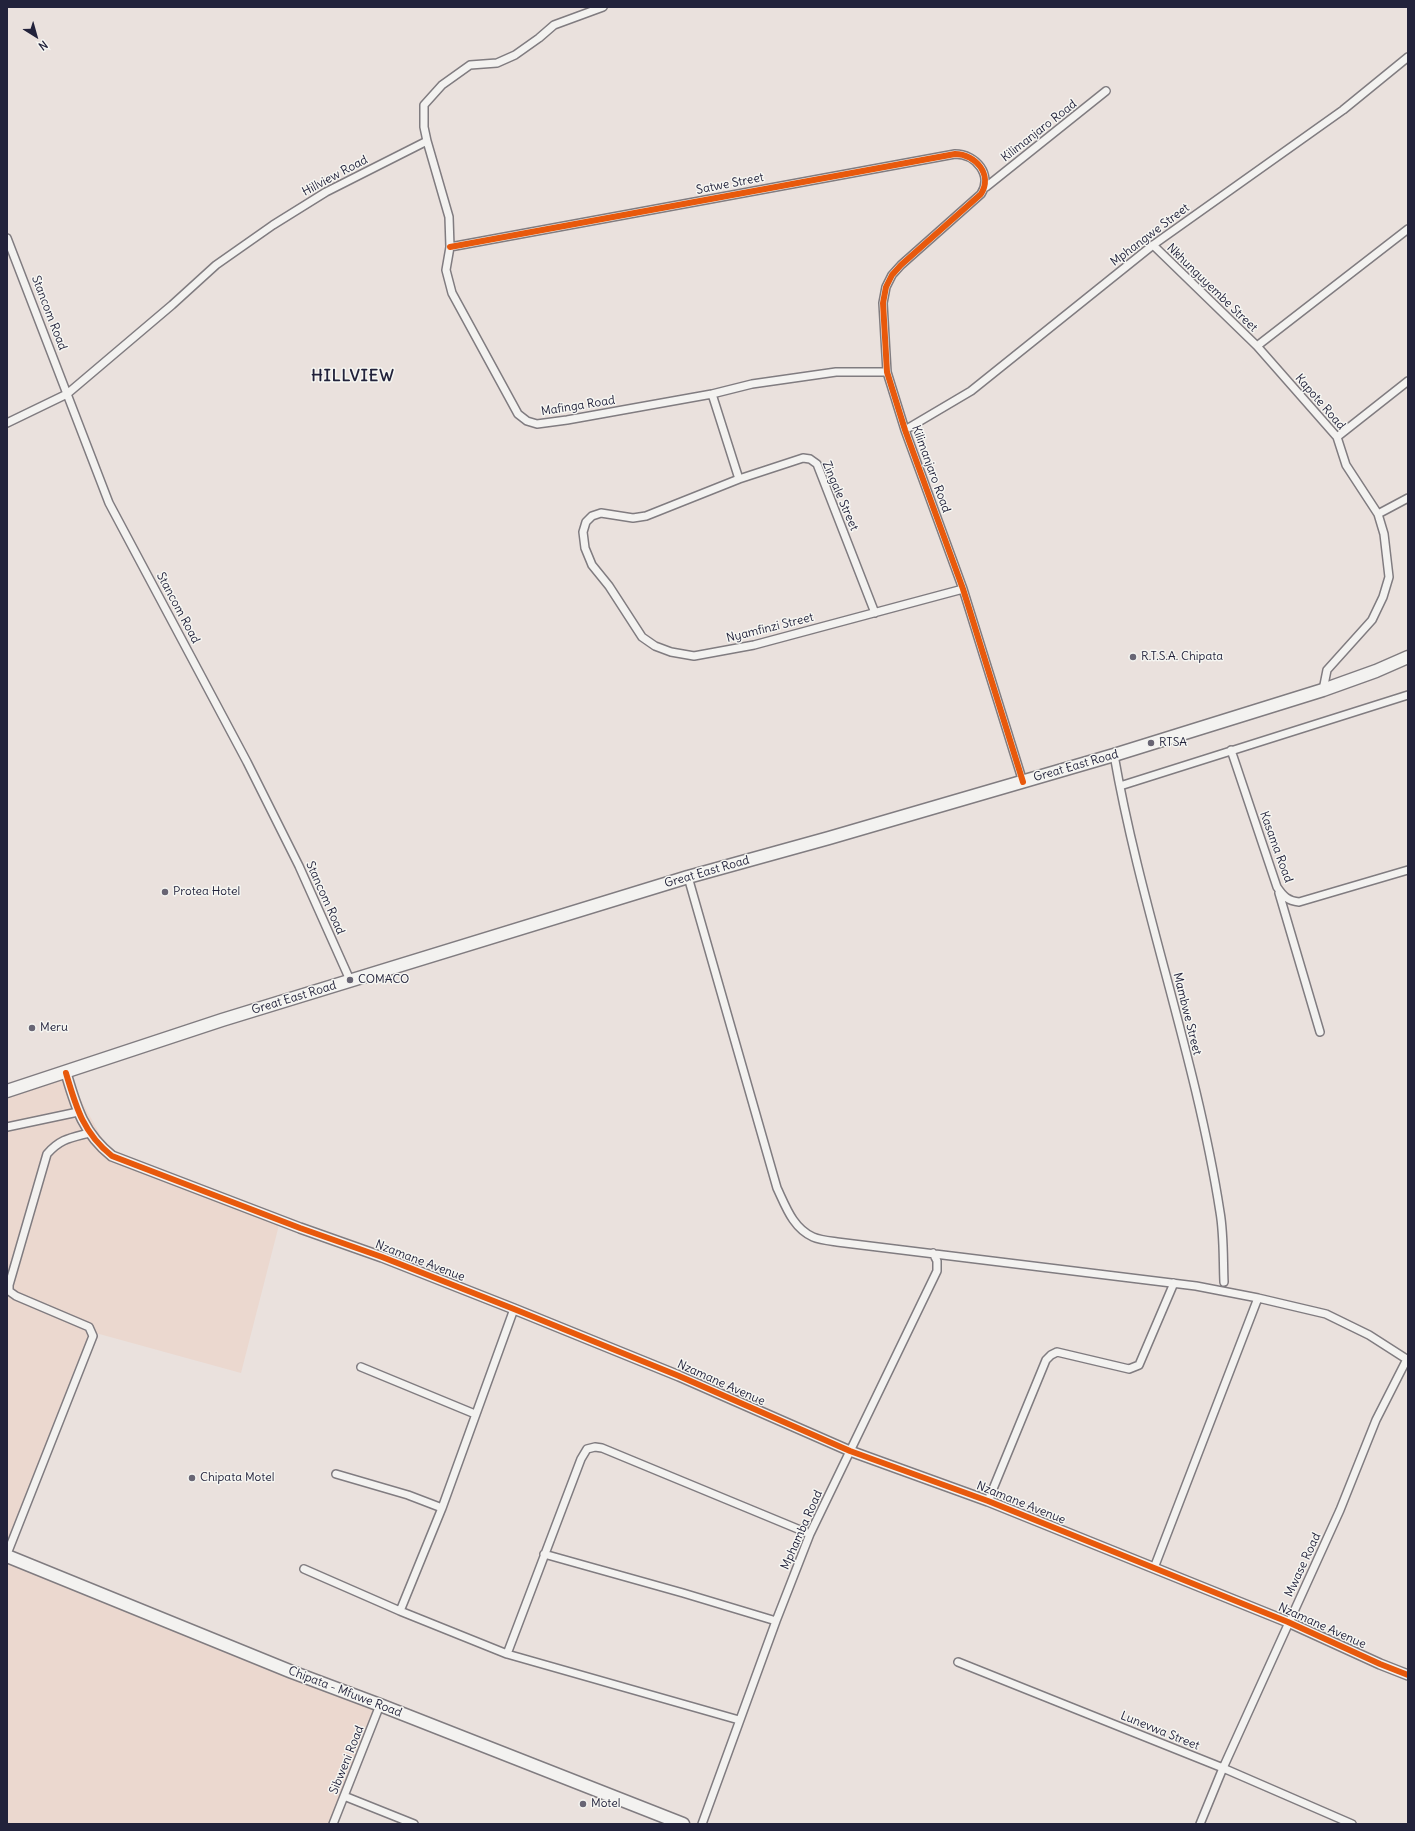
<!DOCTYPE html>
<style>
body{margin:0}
#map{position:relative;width:1415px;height:1831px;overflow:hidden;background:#eae1dd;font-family:Delius,sans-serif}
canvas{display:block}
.frame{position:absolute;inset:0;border:8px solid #22223b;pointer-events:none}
.north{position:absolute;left:16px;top:16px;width:40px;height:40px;-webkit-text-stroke:3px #f6f6f2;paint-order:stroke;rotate:143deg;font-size:11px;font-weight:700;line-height:16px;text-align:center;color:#22223b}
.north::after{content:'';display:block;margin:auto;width:14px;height:18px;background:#22223b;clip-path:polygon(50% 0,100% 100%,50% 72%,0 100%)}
</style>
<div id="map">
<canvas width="1415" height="1831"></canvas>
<div class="frame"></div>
<div class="north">N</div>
</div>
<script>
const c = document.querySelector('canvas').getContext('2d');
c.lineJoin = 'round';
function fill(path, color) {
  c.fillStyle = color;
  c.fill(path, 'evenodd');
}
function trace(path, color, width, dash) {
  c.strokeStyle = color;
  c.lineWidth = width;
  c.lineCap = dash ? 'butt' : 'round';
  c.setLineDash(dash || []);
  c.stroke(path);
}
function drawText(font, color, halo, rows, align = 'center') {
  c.font = font + ' Delius,sans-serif';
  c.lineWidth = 3;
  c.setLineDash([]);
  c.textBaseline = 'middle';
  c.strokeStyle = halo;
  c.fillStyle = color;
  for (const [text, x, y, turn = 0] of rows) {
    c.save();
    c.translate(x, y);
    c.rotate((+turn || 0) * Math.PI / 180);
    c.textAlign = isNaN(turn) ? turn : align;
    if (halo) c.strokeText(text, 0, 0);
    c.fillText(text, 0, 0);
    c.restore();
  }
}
fill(new Path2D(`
 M66,1073L112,1156L280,1221L241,1373L92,1332L7,1553V1091Z
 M7,1556L380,1705L330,1824H7Z`), '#ebd8cf');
const minor = new Path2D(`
 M427,141L449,217L450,247L446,270L452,293L518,414L527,421L537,424L567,420L712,394L752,384L836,372H887
 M986,187L1106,91
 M7,238L109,503L247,762L299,866L350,980
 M1153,245L1257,346
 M450,247L955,154C976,154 993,175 981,194L901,265L892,275L886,287L883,303L887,372L905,430L963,589L1023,782
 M712,394L739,479
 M7,423L67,394L172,305L216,265L273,225L326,192L427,141L424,127V105L442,85L470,65L497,63L515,55L539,38L554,25L603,7
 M905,430L971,391L1153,245L1343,110L1408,57
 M1337,437L1408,381
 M1378,514L1408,498
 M875,613L817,464L810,459L803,458L739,479L646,516L633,518L601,513L592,516L586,522L583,532L585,548L592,565L609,586L642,637L655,646L671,652L694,656L754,645L963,589
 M1323,690L1327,670L1372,620L1383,597L1389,577L1384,534L1378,514L1346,465L1337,437L1257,346L1408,229
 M1231,750L1277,887C1283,896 1288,901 1299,902L1408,870
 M1114,755C1141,909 1196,1057 1220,1212C1224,1235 1223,1259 1224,1282
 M1120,786L1408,695
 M688,877L777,1188C786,1207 793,1228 813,1237C820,1240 830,1241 837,1242L1196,1286L1258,1298L1326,1314L1369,1335L1408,1360
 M1279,893L1320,1032
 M7,1127L78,1112
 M361,1367L475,1414
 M336,1474L408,1495L442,1508
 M988,1501L1046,1360L1051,1355L1057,1352L1129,1369L1139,1365L1174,1283
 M7,1554L93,1336L89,1327L16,1296L9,1291V1285L47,1154C60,1139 70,1138 89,1133
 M544,1554L683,1593L776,1621
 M1154,1568L1258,1298
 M304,1569L400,1611L507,1654L739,1720
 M400,1611L442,1508L514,1309
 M507,1654L581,1459L587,1449L595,1447L602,1448L810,1534
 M958,1662L1223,1768L1352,1824
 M344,1796L414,1824
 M333,1824L380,1705
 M702,1824L776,1621L810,1534L937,1271V1261L933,1253
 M1200,1824L1223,1768L1340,1510L1376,1420L1407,1359`);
const tertiary = new Path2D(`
 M66,1073C76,1107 83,1133 112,1156L300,1228L382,1257L514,1309L679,1376L850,1451L988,1501L1288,1622L1380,1664L1408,1675`);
const primary = new Path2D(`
 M7,1556L292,1672L380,1705L683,1824`);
const trunk = new Path2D(`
 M7,1091L222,1020L688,877L829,838L1114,755L1323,690L1376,671L1408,657`);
trace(minor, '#807c80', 10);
trace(tertiary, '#807c80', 12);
trace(primary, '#807c80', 15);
trace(trunk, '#807c80', 15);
trace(minor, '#f3f2f0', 7);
trace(tertiary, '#f3f2f0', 9);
trace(primary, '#f3f2f0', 12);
trace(trunk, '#f3f2f0', 12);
trace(new Path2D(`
 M450,247L955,154C976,154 993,175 981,194L901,265L892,275L886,287L883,303L887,372L905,430L963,589L1023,782
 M66,1073C76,1107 83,1133 112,1156L300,1228L382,1257L514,1309L679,1376L850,1451L988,1501L1288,1622L1380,1664L1408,1675`), '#e8590c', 6);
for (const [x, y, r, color] of [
 [1133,657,4,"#686574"],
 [1151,743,4,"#686574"],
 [165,892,4,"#686574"],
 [350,980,4,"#686574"],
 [32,1028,4,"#686574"],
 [192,1478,4,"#686574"],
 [583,1804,4,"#686574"]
]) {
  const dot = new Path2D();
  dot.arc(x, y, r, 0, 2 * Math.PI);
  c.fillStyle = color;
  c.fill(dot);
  trace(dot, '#f6f6f2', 1.5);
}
drawText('12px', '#22223b', '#f6f6f2', [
 ["Kilimanjaro Road",1039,131,-38],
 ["Hillview Road",335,176,-28],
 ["Satwe Street",730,184,-11],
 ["Mphangwe Street",1150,235,-37],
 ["Nkhunguyembe Street",1212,288,44],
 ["Stancom Road",49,313,69],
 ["Kapote Road",1320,402,49],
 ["Mafinga Road",578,406,-9],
 ["Kilimanjaro Road",931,469,70],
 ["Zingale Street",840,496,67],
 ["Stancom Road",178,608,62],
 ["Nyamfinzi Street",770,628,-14],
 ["Great East Road",1076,766,-16],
 ["Kasama Road",1276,847,70],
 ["Great East Road",707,872,-16],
 ["Stancom Road",325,898,66],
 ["Great East Road",294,998,-17],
 ["Mambwe Street",1187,1014,76],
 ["Nzamane Avenue",420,1261,21],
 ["Nzamane Avenue",721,1383,24],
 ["Nzamane Avenue",1021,1503,22],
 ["Mphamba Road",802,1530,-66],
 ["Mwase Road",1303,1565,-65],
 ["Nzamane Avenue",1322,1626,24],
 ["Chipata - Mfuwe Road",345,1692,21],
 ["Lunevwa Street",1160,1731,22],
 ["Sibweni Road",347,1760,-68]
]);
drawText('12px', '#22223b', '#f6f6f2', [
 ["R.T.S.A. Chipata",1141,657],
 ["RTSA",1159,743],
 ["Protea Hotel",173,892],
 ["COMACO",358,980],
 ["Meru",40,1028],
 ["Chipata Motel",200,1478],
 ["Motel",591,1804]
], 'left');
c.letterSpacing = '1px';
drawText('bold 16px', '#22223b', '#f6f6f2', [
 ["HILLVIEW",353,376]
]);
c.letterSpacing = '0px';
</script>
